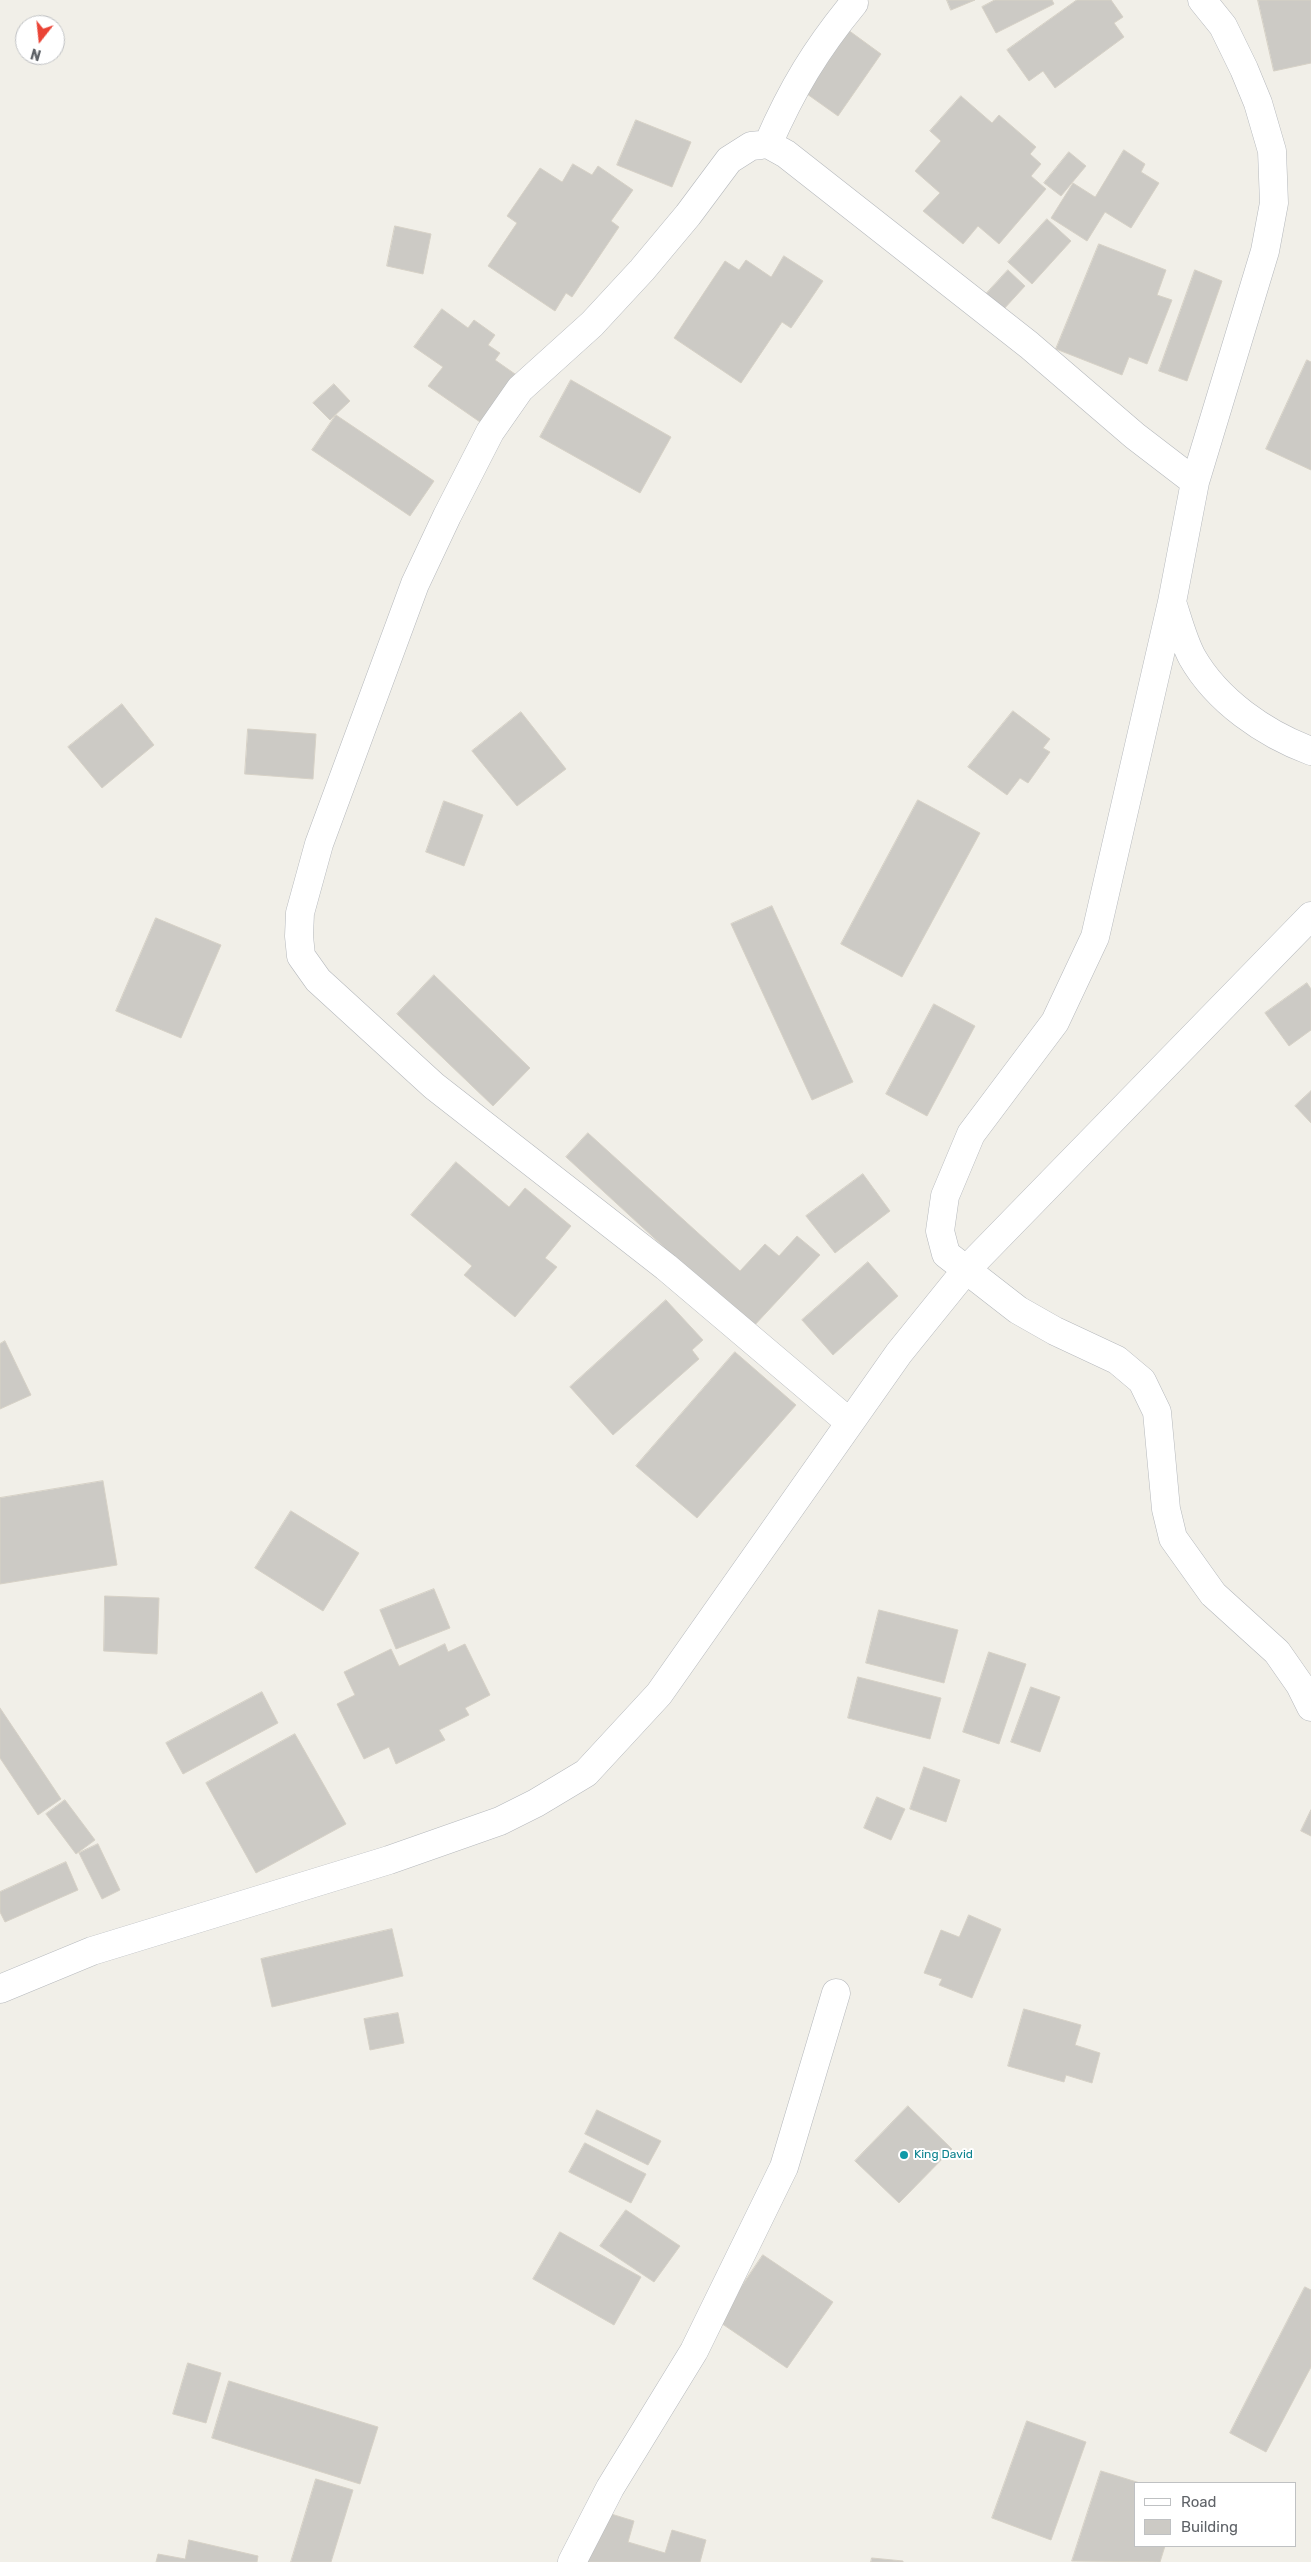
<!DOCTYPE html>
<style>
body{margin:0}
#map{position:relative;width:1311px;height:2562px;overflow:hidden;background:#f1efe8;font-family:Rubik,sans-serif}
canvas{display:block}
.legend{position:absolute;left:1134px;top:2482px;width:162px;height:65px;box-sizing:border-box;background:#fff;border:1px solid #bfc1c3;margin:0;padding:6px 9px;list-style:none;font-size:15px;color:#5f6368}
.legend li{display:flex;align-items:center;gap:10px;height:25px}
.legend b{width:25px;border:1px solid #bfc1c3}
.north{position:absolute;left:15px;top:15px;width:50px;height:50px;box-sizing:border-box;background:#fff;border:1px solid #bfc1c3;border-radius:50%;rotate:196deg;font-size:14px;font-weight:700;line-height:20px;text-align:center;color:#5f6368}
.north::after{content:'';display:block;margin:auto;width:18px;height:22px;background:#ea4335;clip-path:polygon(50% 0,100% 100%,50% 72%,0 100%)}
</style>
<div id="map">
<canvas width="1311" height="2562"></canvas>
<ul class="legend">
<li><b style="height:6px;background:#fff"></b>Road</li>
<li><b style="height:14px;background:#cccac5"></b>Building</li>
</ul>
<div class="north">N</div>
</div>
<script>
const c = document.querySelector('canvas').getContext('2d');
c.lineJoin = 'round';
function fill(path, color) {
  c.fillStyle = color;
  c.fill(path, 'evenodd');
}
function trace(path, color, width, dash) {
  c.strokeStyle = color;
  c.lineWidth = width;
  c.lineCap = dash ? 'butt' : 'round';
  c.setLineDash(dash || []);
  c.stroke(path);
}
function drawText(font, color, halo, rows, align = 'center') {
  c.font = font + ' Rubik,sans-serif';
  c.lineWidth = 4;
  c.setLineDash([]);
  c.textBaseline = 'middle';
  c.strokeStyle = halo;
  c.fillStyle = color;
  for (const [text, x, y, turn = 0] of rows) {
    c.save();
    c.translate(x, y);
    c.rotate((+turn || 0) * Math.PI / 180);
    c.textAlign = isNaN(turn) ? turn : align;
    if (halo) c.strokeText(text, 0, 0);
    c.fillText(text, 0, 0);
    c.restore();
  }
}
const building = new Path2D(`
 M947,0H975L951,10Z
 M995,0H1052L1054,4L996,33L982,7Z
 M1077,0H1111L1123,17L1114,23L1124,37L1055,88L1043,71L1029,81L1007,50Z
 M1258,0H1311V63L1274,71Z
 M844,27L881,54L838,116L800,89Z
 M961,96L992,123L999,115L1036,147L1030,154L1041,164L1031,176L1046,189L999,244L978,226L963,244L923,211L940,193L915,171L941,141L930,131Z
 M636,120L691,142L672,187L617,165Z
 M1124,150L1145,164L1141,172L1159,183L1131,228L1105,212L1087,241L1051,218L1073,183L1095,197Z
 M1069,152L1086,166L1061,196L1044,183Z
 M573,164L592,175L598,166L633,190L611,221L619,227L572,297L566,293L555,311L488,266L517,223L507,216L540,168L562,182Z
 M1047,219L1071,241L1032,284L1008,262Z
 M395,226L431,234L423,274L387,266Z
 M1099,244L1166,270L1157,295L1172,300L1147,364L1129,357L1122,375L1056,349Z
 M784,256L823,281L791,328L782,322L741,383L674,338L725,261L739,270L746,260L771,277Z
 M1008,270L1025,286L1003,310L986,294Z
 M1195,270L1222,281L1187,381L1159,371Z
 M442,309L468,328L474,320L495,335L488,345L500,353L495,360L515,374L480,422L428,386L443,367L414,347Z
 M1307,360L1311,362V470L1266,449Z
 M571,380L671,437L640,493L540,437Z
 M334,384L350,401L330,420L313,403Z
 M336,415L434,481L410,516L312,450Z
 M122,704L154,745L102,788L68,747Z
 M1013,711L1050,739L1043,748L1050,752L1028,783L1020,778L1007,795L968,767Z
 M521,712L566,769L517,806L472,751Z
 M248,729L316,734L313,779L245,774Z
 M918,800L980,833L902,977L841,944Z
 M444,801L483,815L464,866L426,852Z
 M772,906L853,1082L812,1100L731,924Z
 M156,918L221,945L181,1038L116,1011Z
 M434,975L530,1068L493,1106L397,1014Z
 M1307,983L1311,989V1030L1289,1046L1265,1013Z
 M934,1004L975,1026L927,1116L886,1094Z
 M1311,1091V1123L1295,1106Z
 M588,1133L740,1271L765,1244L779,1256L797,1236L820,1255L752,1328L566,1157Z
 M456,1162L509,1207L525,1188L571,1226L545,1258L557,1267L515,1317L464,1275L472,1266L411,1215Z
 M863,1174L890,1211L835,1253L806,1216Z
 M868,1262L898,1296L833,1355L802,1320Z
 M666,1300L703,1340L692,1350L699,1359L613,1435L570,1387Z
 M5,1341L31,1395L0,1409V1344Z
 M735,1352L796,1405L697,1518L636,1466Z
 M103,1481L117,1565L0,1584V1498Z
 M291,1511L359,1553L323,1611L255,1568Z
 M434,1589L450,1628L396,1649L380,1610Z
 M105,1596L159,1598L157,1654L104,1651Z
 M879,1610L958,1630L944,1683L866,1663Z
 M445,1644L448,1652L465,1644L490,1695L465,1708L469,1715L439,1730L445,1740L396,1764L389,1747L364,1759L337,1704L355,1695L344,1672L391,1649L399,1666Z
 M989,1652L1026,1664L999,1744L963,1732Z
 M858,1677L941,1698L930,1739L848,1718Z
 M1031,1687L1060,1697L1040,1752L1011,1742Z
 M262,1692L278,1723L183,1774L166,1743Z
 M0,1708L61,1799L38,1815L0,1758Z
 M295,1734L346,1824L256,1873L206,1783Z
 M924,1767L960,1780L946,1822L910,1809Z
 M877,1797L905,1809L891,1840L864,1828Z
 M65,1800L95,1840L76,1854L46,1814Z
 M1311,1810V1836L1301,1831Z
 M98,1844L120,1890L102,1899L79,1853Z
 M66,1862L78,1890L5,1922L0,1912V1892Z
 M969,1915L1001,1929L972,1998L939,1985L942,1979L924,1973L941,1930L959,1937Z
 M392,1929L403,1976L272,2007L261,1959Z
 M1024,2009L1081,2025L1075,2045L1100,2053L1092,2083L1066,2075L1064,2082L1008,2066Z
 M398,2013L404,2043L370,2050L364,2019Z
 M908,2106L952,2149L899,2203L855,2161Z
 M597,2110L661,2141L648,2165L585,2134Z
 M585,2143L646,2174L631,2203L569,2172Z
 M626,2210L680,2246L654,2282L600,2246Z
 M560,2232L641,2277L614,2325L533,2279Z
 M763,2255L833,2302L787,2368L718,2321Z
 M1305,2287L1311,2290V2367L1266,2452L1230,2433Z
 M188,2363L221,2373L206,2423L173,2414Z
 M229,2381L378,2427L360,2484L212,2438Z
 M1027,2421L1086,2442L1051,2540L992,2518Z
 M1101,2471L1140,2483H1135V2546H1165L1160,2562L1072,2561Z
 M316,2479L353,2490L331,2562H291Z
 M598,2510L634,2521L628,2542L665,2553L672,2530L706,2540L700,2562H584Z
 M189,2540L258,2556L257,2562H156L158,2554L185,2559Z
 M872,2558L903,2561V2562H871Z`);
fill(building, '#cccac5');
trace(building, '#d6d1c6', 1);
const minor = new Path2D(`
 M1202,0L1223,26L1244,69L1258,103L1272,151L1274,203L1265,251L1195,482L1172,602L1095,937L1055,1022L971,1134L945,1196L940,1231L946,1254L1018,1310L1055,1331L1117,1360L1142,1381L1157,1412L1166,1509L1173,1538L1213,1594L1277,1652L1300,1685L1311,1707
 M768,144C792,89 816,49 854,3
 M1172,602C1178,620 1183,640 1192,657C1217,701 1265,734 1311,751
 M849,1422L666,1267L434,1086L318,980L301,956L299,936L300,913L319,844L415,584L447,516L490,432L520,389L592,324L642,270L688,215L729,160L751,146L761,145L768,144L786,154L1029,345L1135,436L1195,482
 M0,1989L92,1951L389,1860L500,1821L536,1803L586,1773L659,1694L899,1353L966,1270L1311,916
 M572,2562L610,2488L694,2351L784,2167L836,1993`);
trace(minor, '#b5b8bc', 29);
trace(minor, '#fff', 28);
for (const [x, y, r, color] of [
 [904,2155,5,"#0f9aa8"]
]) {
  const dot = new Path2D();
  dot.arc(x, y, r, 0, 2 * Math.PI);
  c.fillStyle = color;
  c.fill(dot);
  trace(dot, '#fff', 2);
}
drawText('12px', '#0d838f', '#fff', [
 ["King David",914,2155]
], 'left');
</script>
